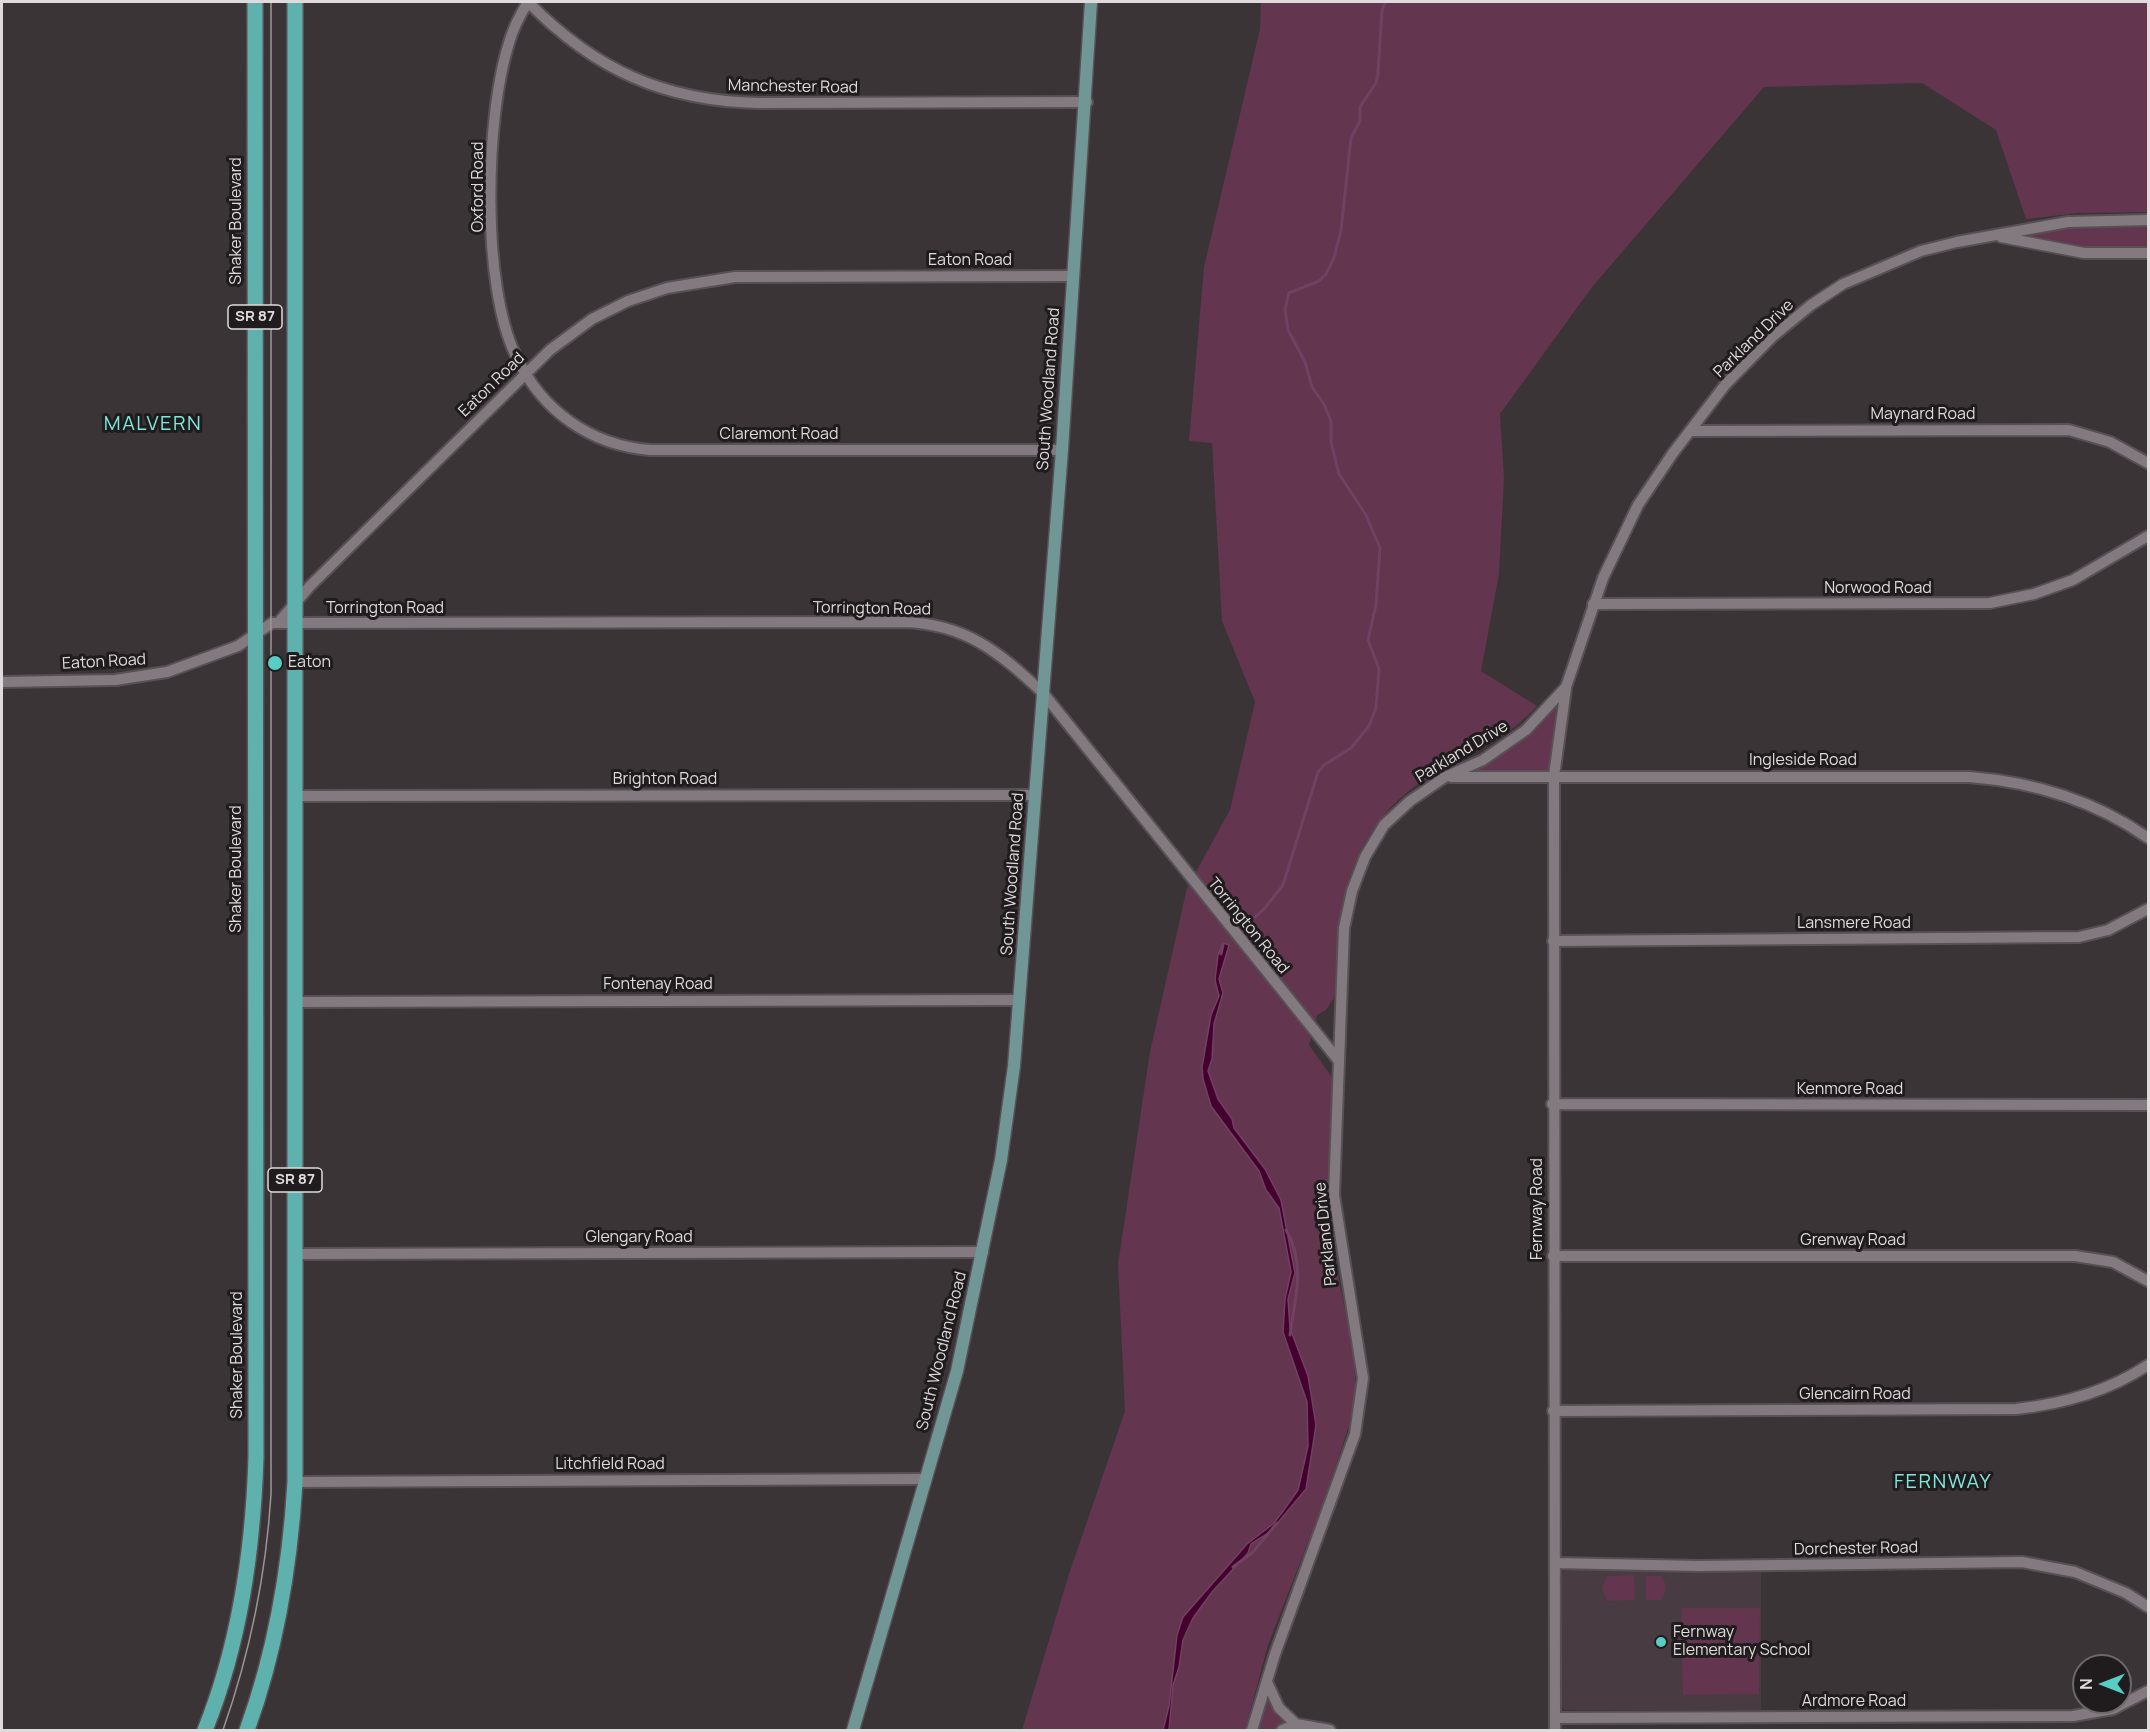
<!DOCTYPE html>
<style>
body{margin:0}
#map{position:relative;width:2150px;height:1732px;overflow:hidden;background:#3b3437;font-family:Manrope,sans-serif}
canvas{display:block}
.frame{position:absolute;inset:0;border:3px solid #dfdadc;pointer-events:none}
.north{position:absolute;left:2072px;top:1654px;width:60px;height:60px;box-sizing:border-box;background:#201c1e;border:2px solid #6c686a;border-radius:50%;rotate:270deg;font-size:16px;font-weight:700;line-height:24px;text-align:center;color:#dfdadc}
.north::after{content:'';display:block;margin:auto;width:21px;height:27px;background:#56cec3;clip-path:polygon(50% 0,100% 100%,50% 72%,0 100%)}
</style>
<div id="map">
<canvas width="2150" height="1732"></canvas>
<div class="frame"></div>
<div class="north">N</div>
</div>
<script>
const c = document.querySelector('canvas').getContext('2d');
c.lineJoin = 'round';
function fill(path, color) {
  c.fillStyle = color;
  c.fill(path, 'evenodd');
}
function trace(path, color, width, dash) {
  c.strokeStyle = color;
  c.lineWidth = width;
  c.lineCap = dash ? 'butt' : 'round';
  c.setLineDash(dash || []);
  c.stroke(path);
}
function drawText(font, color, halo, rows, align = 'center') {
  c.font = font + ' Manrope,sans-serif';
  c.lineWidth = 6;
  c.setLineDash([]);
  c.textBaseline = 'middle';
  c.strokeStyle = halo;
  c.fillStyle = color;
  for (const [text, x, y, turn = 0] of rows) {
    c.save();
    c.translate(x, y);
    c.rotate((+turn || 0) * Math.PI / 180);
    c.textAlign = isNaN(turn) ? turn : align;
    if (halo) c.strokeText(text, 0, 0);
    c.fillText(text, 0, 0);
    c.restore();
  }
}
fill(new Path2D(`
 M1761,1569V1710H1564L1561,1705L1562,1573L1567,1570Z`), '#483b41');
fill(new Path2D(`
 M1261,2H2148V212L2079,213L2026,219L1996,130L1922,83L1764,87L1592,287L1500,414L1504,478L1499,574L1481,671L1537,706C1502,744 1466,755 1423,781C1374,811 1345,869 1339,926C1336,950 1339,974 1334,998L1326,1010L1317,1015L1309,1045L1331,1076L1332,1087L1328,1191L1339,1282L1354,1349L1356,1404L1327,1493L1268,1645L1245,1730H1022L1069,1574L1125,1411L1118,1264L1150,1052L1187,888L1230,810L1255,702L1222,621L1212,443L1189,441L1204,267L1260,29Z
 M2148,220V253H2084L1998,236L2033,227Z
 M1566,687L1554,776L1445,777L1526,730Z
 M1634,1575L1635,1600L1607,1601L1602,1588L1607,1576Z
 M1646,1576H1661C1667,1584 1667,1591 1661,1600H1646Z
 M1681,1608H1760L1759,1694L1683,1695Z
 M1267,1681L1296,1724L1282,1730H1252Z`), '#63354f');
const water = new Path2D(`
 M1223,943L1229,945L1219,979L1223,993L1214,1024L1212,1059L1208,1071L1218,1099L1232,1119L1234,1128L1265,1169L1281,1200L1295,1273L1288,1299L1290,1328L1308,1376L1316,1425L1306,1489L1270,1532L1251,1544L1248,1553L1212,1592L1193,1618L1183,1640L1179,1667L1173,1685L1169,1730H1163L1169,1706L1177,1635L1183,1617L1247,1544L1273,1524L1281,1514L1298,1490L1308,1446L1307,1402L1283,1332L1285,1299L1291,1272L1279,1208L1266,1190L1259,1171L1211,1106L1203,1079L1202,1067L1211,1015L1219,996L1215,980L1218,955Z`);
fill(water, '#44002e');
trace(water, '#724162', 1.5);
trace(new Path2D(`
 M1244,927L1264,909L1283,885L1318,772L1324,765L1351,748L1369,726L1376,708L1379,669L1368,640L1376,605L1380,548L1366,515L1339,474L1331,442V421L1324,404L1312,387L1305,362L1288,330L1285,309L1289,293L1319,281L1326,274L1334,258L1341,230L1351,138L1360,121V107L1376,83L1378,73L1382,11L1385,2
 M1221,954L1223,945
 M1286,1230C1306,1263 1295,1299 1290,1335
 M1233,1567L1252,1553L1277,1523`), '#724162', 3);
const street = new Path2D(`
 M528,2C520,15 513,28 509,43C485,118 481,285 516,356C542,411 590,445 650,450H1062
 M528,2C595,70 664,101 759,103L1087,102
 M2001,237L2084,253H2148
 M1691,431L2069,430L2110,442L2148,463
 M1593,604L1990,603L2034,594L2073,580L2148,536
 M278,623L310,586L550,350L592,319L628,301L667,288L735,277L1074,276
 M2,682L115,680L167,672L238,646L272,623L904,622C966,624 999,652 1043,693L1339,1061
 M1451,777H1969C2034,782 2094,800 2148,838
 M295,796L1035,795
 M1553,941L2079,937L2108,930L2148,909
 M295,1002L1020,1000
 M1552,1104L2148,1105
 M295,1254L983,1252
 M1553,1256H2075L2113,1262L2148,1281
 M1553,1411L2016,1409C2063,1404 2109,1391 2148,1365
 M295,1482L925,1479
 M1555,1563L1699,1566L2022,1562L2075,1572L2126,1593L2148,1607
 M1267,1682L1279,1708L1296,1724L1330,1730
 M1555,1718L2073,1716L2113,1709L2148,1691
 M1252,1730L1275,1654L1355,1434L1363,1378L1334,1195L1344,928L1352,891L1365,857L1384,825L1410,801L1445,777L1483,760L1526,730L1566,687L1603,578L1638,505L1673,453L1725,385L1772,337L1811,305L1843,284L1921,251L1957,242L2068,222L2148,220
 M1282,1730L1296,1724
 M1555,1730L1554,776L1566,688`);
const secondary = new Path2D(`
 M853,1730L957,1371L1001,1160L1014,1066L1062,450L1091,2`);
const primary = new Path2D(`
 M205,1730C240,1643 253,1551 256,1457L255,2
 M247,1730C276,1650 290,1568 295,1482V2`);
trace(street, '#575054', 14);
trace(secondary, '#575054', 15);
trace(primary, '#575054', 18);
trace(street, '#837a7f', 10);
trace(secondary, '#719696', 12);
trace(primary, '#5eb1ac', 15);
trace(new Path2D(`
 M223,1730C250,1653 266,1576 271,1494V2`), '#9c9698', 1.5);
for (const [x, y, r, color] of [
 [275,663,8,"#56cec3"],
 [1661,1642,6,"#56cec3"]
]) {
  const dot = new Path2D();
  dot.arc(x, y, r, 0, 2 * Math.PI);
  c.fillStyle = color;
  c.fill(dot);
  trace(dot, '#201c1e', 2);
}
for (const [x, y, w] of [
 [255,317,54],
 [295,1180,54]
]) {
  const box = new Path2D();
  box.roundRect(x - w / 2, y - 12, w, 24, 4.5);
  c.fillStyle = '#201c1e';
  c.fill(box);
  trace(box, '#dfdadc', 1.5);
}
drawText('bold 15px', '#dfdadc', null, [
 ["SR 87",255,317],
 ["SR 87",295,1180]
]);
drawText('16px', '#dfdadc', '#201c1e', [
 ["Manchester Road",793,87,1],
 ["Oxford Road",479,187,-90],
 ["Shaker Boulevard",237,221,-90],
 ["Eaton Road",970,261],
 ["Parkland Drive",1754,339,-44],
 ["Eaton Road",492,385,-44],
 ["South Woodland Road",1049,389,-86],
 ["Maynard Road",1923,415],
 ["Claremont Road",779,435],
 ["Norwood Road",1878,589],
 ["Torrington Road",385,609],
 ["Torrington Road",872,609,1],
 ["Eaton Road",104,662,-3],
 ["Parkland Drive",1462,752,-31],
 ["Ingleside Road",1803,761],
 ["Brighton Road",665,780],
 ["Shaker Boulevard",237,869,-90],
 ["South Woodland Road",1013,874,-86],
 ["Lansmere Road",1854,924],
 ["Torrington Road",1248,926,51],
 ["Fontenay Road",658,985],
 ["Kenmore Road",1850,1090],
 ["Fernway Road",1538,1209,-90],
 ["Parkland Drive",1326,1234,-96],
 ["Glengary Road",639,1238],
 ["Grenway Road",1853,1241],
 ["South Woodland Road",942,1351,-76],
 ["Shaker Boulevard",238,1355,-90],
 ["Glencairn Road",1855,1395],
 ["Litchfield Road",610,1465],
 ["Dorchester Road",1856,1549,-1],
 ["Ardmore Road",1854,1702]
]);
drawText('16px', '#dfdadc', '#201c1e', [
 ["Eaton",288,663],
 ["Fernway",1673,1633],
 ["Elementary School",1673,1651]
], 'left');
c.letterSpacing = '1.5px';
drawText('20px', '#7ee8dd', '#201c1e', [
 ["MALVERN",153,424],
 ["FERNWAY",1943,1482]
]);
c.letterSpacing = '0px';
</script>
